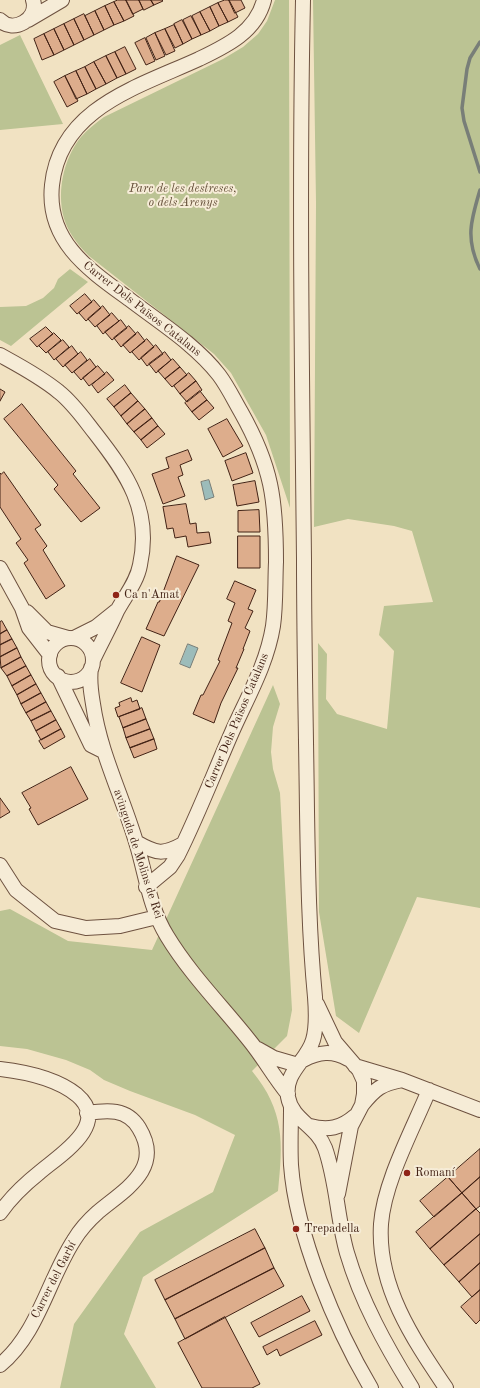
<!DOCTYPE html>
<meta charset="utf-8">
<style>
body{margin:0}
canvas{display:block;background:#f1e2c2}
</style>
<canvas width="480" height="1388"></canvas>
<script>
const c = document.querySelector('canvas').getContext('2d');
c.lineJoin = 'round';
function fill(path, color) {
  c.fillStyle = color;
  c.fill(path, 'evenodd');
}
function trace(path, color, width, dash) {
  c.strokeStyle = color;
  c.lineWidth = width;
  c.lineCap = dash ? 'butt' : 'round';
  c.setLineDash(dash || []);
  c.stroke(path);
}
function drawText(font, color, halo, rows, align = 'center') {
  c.font = font + ' "Old Standard TT",serif';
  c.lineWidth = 4;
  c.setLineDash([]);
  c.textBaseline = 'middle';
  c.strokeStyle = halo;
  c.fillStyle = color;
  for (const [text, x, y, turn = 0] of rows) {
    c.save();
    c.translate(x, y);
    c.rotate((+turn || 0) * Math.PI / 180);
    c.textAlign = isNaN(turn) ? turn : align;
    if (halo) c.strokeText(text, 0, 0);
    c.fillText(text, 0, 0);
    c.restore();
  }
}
fill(new Path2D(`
 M275,0H289L290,508L266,435L231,373L214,354L89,256C79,246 71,236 66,224C55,196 63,159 81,137C88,129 96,123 104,117L223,59L243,47L258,34L267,21Z
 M313,0H480V908L417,897L359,1033L336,1016L319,912L318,643L327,654L326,699L337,714L387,729L394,651L379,635L384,606L433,602L412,531L394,526L348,519L314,527L316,203Z
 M20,35L63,124L0,130V45Z
 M70,269L88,282L11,346L0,340V307L26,306L43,298L54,288L58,279Z
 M273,685L280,704L273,727L271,752L273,769L280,793L292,1010L287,1036L252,1071C285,1111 283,1143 278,1191L143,1277L124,1334L156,1388H60L74,1324L140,1232L213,1192L235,1135L195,1115L130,1091L104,1080L90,1070L66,1060L27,1049L0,1046V911L10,909L68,941L152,950Z`), '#bbc393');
const water = new Path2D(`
 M209,480L214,497L205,500L201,482Z
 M188,644L198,648L190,668L180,664Z`);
fill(water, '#9cbcba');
trace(water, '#787e78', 1);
trace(new Path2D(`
 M480,42L470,58L467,69L462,108L464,121L480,172
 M480,190C471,220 465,239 480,269`), '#787e78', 3.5);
const building = new Path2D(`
 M118,0H126L134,16L124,21L114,2Z
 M126,0H139L143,9L133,14Z
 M139,0H151L154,5L144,10Z
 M151,0H162L163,1L154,5Z
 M225,0H229L238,17L228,22L218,3Z
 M229,0H241L245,8L235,13Z
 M114,2L124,21L114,25L105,6Z
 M218,3L228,22L219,26L210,7Z
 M105,6L114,25L104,30L95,11Z
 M210,7L219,26L210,31L200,12Z
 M95,11L104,30L94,35L85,16Z
 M200,12L210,31L201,35L192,16Z
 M84,14L94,35L84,40L74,19Z
 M191,16L201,35L192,39L183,20Z
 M74,19L84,40L74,45L64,24Z
 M182,20L192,39L183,44L174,24Z
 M64,24L74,45L64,50L54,29Z
 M174,25L183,44L175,48L165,29Z
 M54,29L64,50L54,55L44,34Z
 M165,29L175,51L166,55L155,33Z
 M155,33L165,56L156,60L146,38Z
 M44,34L54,55L42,60L34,39Z
 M145,38L155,61L146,65L135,43Z
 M125,47L136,69L126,74L115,52Z
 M115,52L126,74L117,78L106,56Z
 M106,56L117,78L106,84L94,62Z
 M94,62L106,84L96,89L85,67Z
 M85,67L96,89L87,94L76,71Z
 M76,71L87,94L76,99L65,76Z
 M65,76L78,101L67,107L54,82Z
 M85,294L92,302L77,314L70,306Z
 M94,300L101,308L86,321L79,313Z
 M103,306L110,315L95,327L88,319Z
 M112,313L119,321L103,334L97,326Z
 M121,320L127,328L112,340L105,332Z
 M129,326L136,334L121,347L114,338Z
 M46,327L53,334L37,347L30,339Z
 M138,332L145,341L130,353L123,345Z
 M54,333L61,340L46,353L39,346Z
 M147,339L154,347L139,360L132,352Z
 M63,340L69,347L54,360L48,352Z
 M156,345L163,354L147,366L141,358Z
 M72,346L78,354L63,367L56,359Z
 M81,352L87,360L72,373L65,365Z
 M165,352L171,360L156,373L149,364Z
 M90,359L96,367L81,380L74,372Z
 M173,359L180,367L165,379L158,371Z
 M98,366L105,374L89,386L83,378Z
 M180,367L187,375L172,387L165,379Z
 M107,372L114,380L98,393L92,385Z
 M189,373L196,381L180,394L174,386Z
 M196,381L202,390L187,402L180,394Z
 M125,385L131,393L114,407L107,399Z
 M0,389L5,392L0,401Z
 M200,391L207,400L192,412L185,403Z
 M131,393L138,401L121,416L114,407Z
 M207,400L214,408L199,420L192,412Z
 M138,401L145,409L127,424L121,416Z
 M22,404L76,471L73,474L100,508L81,522L54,489L58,485L4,419Z
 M145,409L152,418L134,432L127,424Z
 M152,418L158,426L141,440L134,432Z
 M227,419L243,446L223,457L208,429Z
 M158,426L165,434L147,448L141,440Z
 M188,450L192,460L180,465L183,475L178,477L185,496L163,504L152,474L169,468L166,458Z
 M246,453L253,473L232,481L225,461Z
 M4,472L41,525L35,529L47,546L43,550L65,586L46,599L24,563L28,560L16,543L21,539L0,507V473L1,474Z
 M255,481L259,502L237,506L233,485Z
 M186,504L190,524L196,523L197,533L209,532L211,543L188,547L186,536L175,538L173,528L167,529L163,507Z
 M259,510L260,532H238V511Z
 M238,536H260V568H238Z
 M177,556L199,565L164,636L146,629L158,602H159Z
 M235,581L256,590L248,609L253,611L245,628L250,631L243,649H244L236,668H238L221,703L214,723L193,714L201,695H203L220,661L218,660L232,623L228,621L235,603L227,599Z
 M2,621L7,630L0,634V622Z
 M7,630L12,639L0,645V634Z
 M142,637L160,645L142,692L121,683Z
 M12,639L17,648L0,657V645Z
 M17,648L21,657L1,668L0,657Z
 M21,657L26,666L7,676L1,668Z
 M26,666L31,675L12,686L7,676Z
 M31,675L36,684L17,695L12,686Z
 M36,684L41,693L21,704L17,695Z
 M41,693L46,702L26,713L21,704Z
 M131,698L132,702L137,700L140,709L118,717L115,708L120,706L119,703Z
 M46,702L51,711L31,721L26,713Z
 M142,708L146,719L123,728L119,717Z
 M51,711L56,720L36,731L31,721Z
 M146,719L150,729L126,738L123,728Z
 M56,720L61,729L41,740L36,731Z
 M61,729L65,737L44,749L39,741Z
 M150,729L154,739L130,748L126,738Z
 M154,739L157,749L134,758L130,748Z
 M71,767L88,799L38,825L29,809L31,808L22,793Z
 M0,798L10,812L0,818Z
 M480,1149V1177L462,1193L448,1177Z
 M448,1177L462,1193L434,1217L420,1201Z
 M480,1177V1206L476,1209L462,1193Z
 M462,1193L476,1209L430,1249L416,1232Z
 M476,1209L480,1213V1234L444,1265L430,1249Z
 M255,1229L265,1248L165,1300L155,1280Z
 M480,1234V1263L459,1282L444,1265Z
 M265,1248L274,1268L175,1319L165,1300Z
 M480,1263V1290L472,1297L459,1282Z
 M274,1268L284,1286L185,1339L175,1319Z
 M480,1290V1320L476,1324L461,1307Z
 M302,1296L310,1311L259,1337L251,1323Z
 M225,1317L260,1384L252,1388H202L178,1343Z
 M315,1321L322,1335L280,1356L277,1349L267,1355L263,1347Z`);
fill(building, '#ddad8c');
trace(building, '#422215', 1);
const minor = new Path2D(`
 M303,0C299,186 302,373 304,559C304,643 306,727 307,811C308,873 309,935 315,997C316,1010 317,1027 313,1040C307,1061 284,1072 288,1097C292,1120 317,1126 325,1148C337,1182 337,1218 347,1253C361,1301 386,1346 412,1388
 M0,20C13,34 39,19 33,0
 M28,20L62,0
 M0,355C20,366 41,377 59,392C73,403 84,419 95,433C127,474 152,510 140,565C137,582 125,596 117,611C110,627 101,643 93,660
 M0,568L22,608L29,628L50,655
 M27,612L47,632L68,638
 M74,638L96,627L116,611
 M49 660a22 22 0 1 1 44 0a22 22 0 1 1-44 0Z
 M91,668C89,681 91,692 93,704C100,753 122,795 136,842C146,874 149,907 167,936C190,974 222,1006 249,1040C263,1057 274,1077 288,1094
 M58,676L91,745L103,751
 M136,842C157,854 163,855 183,844
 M0,865L16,890L55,921L86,928L120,926L157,917
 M146,887L170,867L178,855C198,815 214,773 232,732C247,698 267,664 273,626C276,605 275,583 276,562C276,500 272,467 241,412C234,400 228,387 219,375C196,345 159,322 129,299C89,270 46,241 52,185C60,108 138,87 199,59C226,46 256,32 264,0
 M317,1004L335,1042L359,1070L364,1081V1094L362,1105L351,1126L338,1194
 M258,1049L274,1058L298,1065
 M303,1060C319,1052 332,1050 348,1059
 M355,1066L402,1080L480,1110
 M0,1069C26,1072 56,1078 77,1095C111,1124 60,1155 40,1172C25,1184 11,1197 0,1213
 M429,1090C413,1129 384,1182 381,1224C377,1286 413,1339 446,1388
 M362,1105C375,1089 381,1084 402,1080
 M291,1107C291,1127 290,1146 291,1165C296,1235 336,1329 371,1388
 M310,1126C328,1131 341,1128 355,1116
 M0,1365C38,1334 48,1280 74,1240C80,1230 89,1220 98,1212C124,1190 164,1169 139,1128C127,1108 107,1110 87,1113`);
trace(minor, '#6e5240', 16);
trace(minor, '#f6ecd7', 14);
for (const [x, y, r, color] of [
 [116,595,4,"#8f2418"],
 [407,1173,4,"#8f2418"],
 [296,1229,4,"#8f2418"]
]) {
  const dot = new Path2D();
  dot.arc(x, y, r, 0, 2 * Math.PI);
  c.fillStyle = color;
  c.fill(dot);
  trace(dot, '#f6ecd7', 1.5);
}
drawText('italic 12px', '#604a34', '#f6ecd7', [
 ["Parc de les destreses,",183,189],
 ["o dels Arenys",183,203]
]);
drawText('12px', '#422215', '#f6ecd7', [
 ["Carrer Dels Països Catalans",142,309,38],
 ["Carrer Dels Països Catalans",237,721,-67],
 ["avinguda de Molins de Rei",138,854,72],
 ["Carrer del Garbí",54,1280,-63]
]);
drawText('12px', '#422215', '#f6ecd7', [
 ["Ca n'Amat",124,595],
 ["Romaní",415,1173],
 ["Trepadella",304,1229]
], 'left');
</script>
